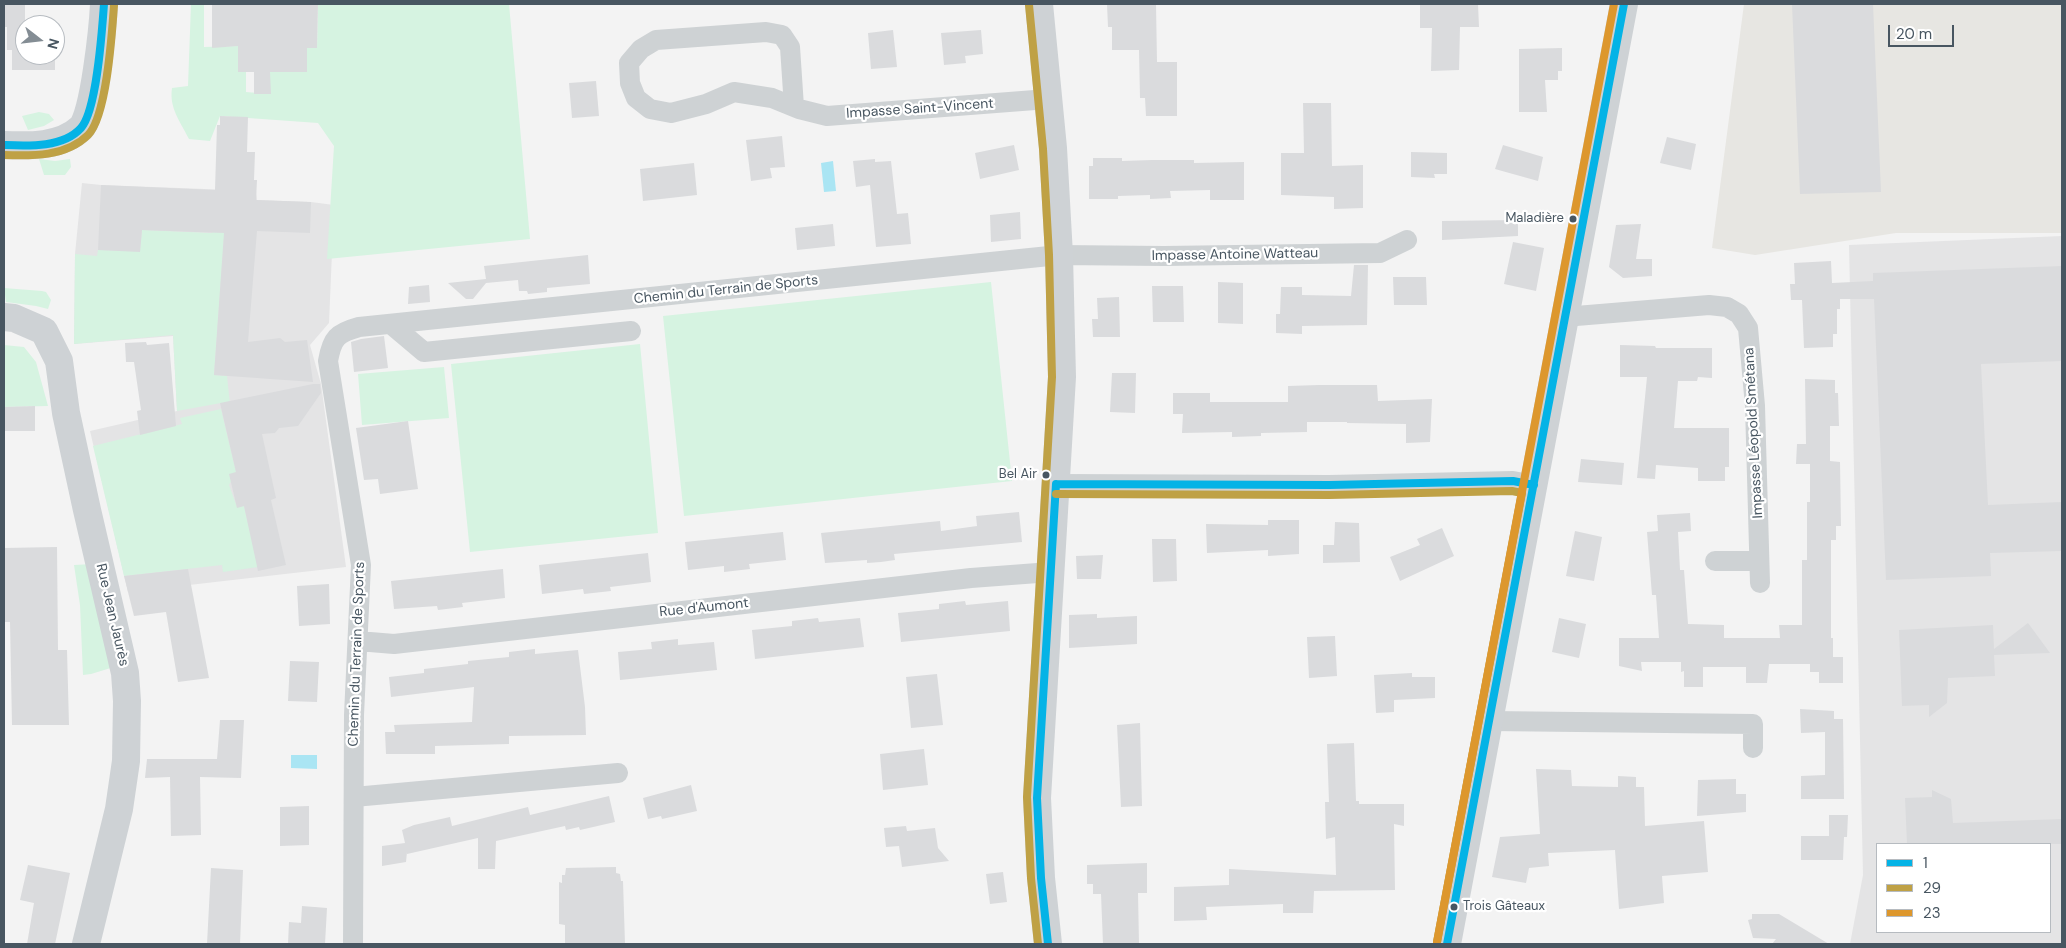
<!DOCTYPE html>
<meta charset="utf-8">
<style>
body{margin:0}
#map{position:relative;width:2066px;height:948px;overflow:hidden;background:#f3f3f3;font-family:"DM Sans",sans-serif}
canvas{display:block}
.frame{position:absolute;inset:0;border:5px solid #485661;pointer-events:none}
.legend{position:absolute;left:1876px;top:843px;width:175px;height:90px;box-sizing:border-box;background:#fff;border:1px solid #b6bbc0;margin:0;padding:6px 9px;list-style:none;font-size:15px;color:#485661}
.legend li{display:flex;align-items:center;gap:10px;height:25px}
.legend b{width:25px;border:1px solid #b6bbc0}
.north{position:absolute;left:15px;top:15px;width:50px;height:50px;box-sizing:border-box;background:#fff;border:1px solid #b6bbc0;border-radius:50%;rotate:106deg;font-size:14px;font-weight:700;line-height:20px;text-align:center;color:#485661}
.north::after{content:'';display:block;margin:auto;width:18px;height:22px;background:#848d94;clip-path:polygon(50% 0,100% 100%,50% 72%,0 100%)}
.scale{position:absolute;left:1888px;top:25px;width:66px;height:22px;box-sizing:border-box;border:2px solid #485661;border-top:0;padding-left:6px;font-size:15px;line-height:18px;white-space:nowrap;color:#485661;-webkit-text-stroke:4px #fff;paint-order:stroke}
</style>
<div id="map">
<canvas width="2066" height="948"></canvas>
<div class="frame"></div>
<ul class="legend">
<li><b style="height:6px;background:#04b3e6"></b>1</li>
<li><b style="height:6px;background:#bfa145"></b>29</li>
<li><b style="height:6px;background:#dd972d"></b>23</li>
</ul>
<div class="north">N</div>
<div class="scale">20 m</div>
</div>
<script>
const c = document.querySelector('canvas').getContext('2d');
c.lineJoin = 'round';
function fill(path, color) {
  c.fillStyle = color;
  c.fill(path, 'evenodd');
}
function trace(path, color, width, dash) {
  c.strokeStyle = color;
  c.lineWidth = width;
  c.lineCap = dash ? 'butt' : 'round';
  c.setLineDash(dash || []);
  c.stroke(path);
}
function drawText(font, color, halo, rows, align = 'center') {
  c.font = font + ' "DM Sans",sans-serif';
  c.lineWidth = 4.5;
  c.setLineDash([]);
  c.textBaseline = 'middle';
  c.strokeStyle = halo;
  c.fillStyle = color;
  for (const [text, x, y, turn = 0] of rows) {
    c.save();
    c.translate(x, y);
    c.rotate((+turn || 0) * Math.PI / 180);
    c.textAlign = isNaN(turn) ? turn : align;
    if (halo) c.strokeText(text, 0, 0);
    c.fillText(text, 0, 0);
    c.restore();
  }
}
fill(new Path2D(`
 M1744,4H2062V233H1896L1755,255L1712,248Z`), '#e7e6e2');
fill(new Path2D(`
 M82,183L101,185L256,191L257,200L311,202L334,205L329,323L310,345L321,384L346,567L128,592L90,431L177,411L173,336L74,344L75,254Z
 M2062,236V944H1850L1863,875L1849,245ZM1877,844H2050V932H1877Z`), '#e4e4e5');
fill(new Path2D(`
 M191,4H204V47L238,46V71L246,72V92L270,94V72H307V48H317L318,4H509L530,239L327,259L334,146L318,123L220,116L210,141L189,139C180,121 169,108 172,88L188,86Z
 M39,112L49,114L54,120L44,126L28,130L22,116Z
 M39,159L55,161L70,159L71,167L65,175H44Z
 M225,225L214,375L227,376L230,404L221,403L177,411L173,335L74,344L75,254L97,256L98,250L140,251L142,230L211,233Z
 M991,282L1012,481L684,516L663,316Z
 M4,288L42,291L46,292L51,300L48,309L36,306L6,302Z
 M640,344L658,533L470,552L451,364Z
 M4,345L24,347L36,362L48,406L4,407Z
 M444,367L449,418L362,425L358,374Z
 M221,409L236,472L229,485L237,507L244,506L258,567L223,572L222,565L124,576L93,446L182,424L180,418Z
 M93,564L117,666L91,674L83,675L80,605L74,565Z`), '#d6f3e1');
fill(new Path2D(`
 M833,161L836,191L824,192L821,163Z
 M291,755H317V769L291,768Z`), '#aae5f3');
fill(new Path2D(`
 M4,4H25V55H55V70H12V50H7V27H4Z
 M212,4H318L317,48H307V72H270L271,94H254V72H238V46L212,48Z
 M1107,4H1156L1157,62H1177V116H1146L1145,98H1140L1139,50H1112V27H1108Z
 M1420,4H1478L1479,27H1460L1459,70L1431,71L1432,28H1420Z
 M1792,4H1873L1881,192L1800,194Z
 M893,30L897,67L871,69L868,33Z
 M981,30L983,54L965,56L966,63L944,65L941,33Z
 M1562,48V71H1558V80H1545L1547,112H1519V49Z
 M596,81L599,116L572,118L569,83Z
 M1303,103H1331L1332,166L1363,165V208L1334,209V197L1281,195V153H1304Z
 M220,116L248,117L247,152H255L254,180H257L256,200L311,202L310,233L257,231L248,342L280,338L285,342L307,340L313,382L214,375L224,233L142,230L140,252L98,250L101,185L215,190L217,125H220Z
 M782,136L785,167L770,168L772,178L751,181L746,140Z
 M1667,137L1696,144L1691,170L1660,163Z
 M1014,145L1019,170L980,179L975,153Z
 M1503,145L1543,157L1538,181L1495,169Z
 M1411,152L1447,153V174H1434L1435,178L1411,177Z
 M1093,158H1122V161L1152,160H1194V163L1244,162V200H1210V190L1170,191L1171,198L1150,199V195L1118,196V199H1089V166H1093Z
 M875,159V162L891,161L897,214L908,213L911,244L876,247L870,185L856,187L853,161Z
 M694,163L697,195L643,201L640,169Z
 M1020,212L1021,239L991,242L990,215Z
 M1518,220V236L1442,240V221Z
 M833,224L835,246L797,250L795,228Z
 M1641,224L1636,259H1652V276L1623,278L1609,267L1616,225Z
 M1513,242L1544,248L1536,291L1504,284Z
 M588,255L590,284L547,288V292L528,294L527,291H519L518,280L486,283L473,299H466L448,283L486,279L484,266Z
 M1831,261L1832,283L1873,281V273L2062,266V361L1981,364L1988,505L2062,502V551L1990,553L1991,576L1886,580L1874,299H1840V309H1837V334H1833V347L1804,348L1802,300H1791L1790,284H1795L1794,263Z
 M1354,265H1368L1367,325L1302,326V334L1276,333V314H1280L1281,287H1302V295L1351,296Z
 M1393,277H1426L1427,305H1394Z
 M1218,282L1243,283V324L1218,323Z
 M429,285L430,302L408,304L409,287Z
 M1152,286H1183L1184,322H1153Z
 M1119,297L1120,337H1093L1092,319H1098L1097,298Z
 M384,336L388,368L354,372L351,342L361,339Z
 M146,342L147,345L169,343L176,426L140,435L137,411L141,410L134,362H126L125,343Z
 M1620,345L1655,346L1656,348H1712V378L1698,377L1697,381H1678L1674,428H1729V467H1725V481H1698V468L1656,465L1655,479L1637,478L1647,377H1620Z
 M1112,373H1136L1135,413L1110,412Z
 M1805,379L1835,380V393H1838L1839,426H1830V461L1840,462L1841,526H1836V540H1831V638H1833V657H1843V683H1819V672H1810V664H1769L1767,683H1746V667H1703V687H1684V671L1681,672V662H1641L1642,671L1619,666V638H1659L1656,595H1652L1647,532L1658,531L1657,515L1690,513L1691,531L1678,532L1680,570H1684L1688,624L1724,625V638H1780L1779,625H1802V560H1807V502H1810V464H1796L1797,444H1806Z
 M313,384H320L321,393L298,426L279,428L275,433L262,434L276,498L271,500L286,565L258,571L244,506L237,508L229,474L236,472L220,403Z
 M1319,385H1377L1378,401L1432,399L1430,442L1406,443V424L1347,423V422H1307V432L1261,433V436L1232,437V432L1182,433L1183,414H1173V393H1210V402H1288V386Z
 M35,406V431H4V407Z
 M408,421L418,489L380,494L378,479L364,480L356,428Z
 M1581,459L1624,463L1622,485L1578,482Z
 M1019,512L1022,542L894,554L895,560L881,562L867,563V560L825,563L821,533L940,521L941,531L977,526L976,516Z
 M1268,520H1299V554L1268,556V550L1207,553L1206,524L1268,525Z
 M1335,522L1359,523L1360,562L1323,563V545H1334Z
 M1442,528L1454,556L1400,581L1390,557L1420,545L1417,539Z
 M1575,531L1602,537L1594,581L1566,576Z
 M783,532L786,560L749,564L750,569L724,572V566L688,570L685,542Z
 M1152,539H1176L1177,581L1153,582Z
 M57,547L58,650H67L69,725H12L10,622H4V548Z
 M648,553L651,582L610,587L611,591L584,594L583,589L542,594L539,565Z
 M1103,555L1101,579H1077L1076,556Z
 M188,569L209,678L178,682L166,612L134,616L124,576Z
 M503,569L505,598L462,603L463,607L438,610L437,606L394,609L391,581Z
 M329,584L330,624L299,626L297,586Z
 M965,601L966,605L1008,601L1010,631L901,642L898,613L939,609V604Z
 M1097,614V618L1137,616V644L1069,648V615Z
 M818,618L819,622L860,618L864,647L755,659L752,630L792,626V621Z
 M1559,618L1586,624L1579,658L1552,652Z
 M2028,623L2050,653L1994,655L1995,676L1948,678L1947,703L1929,717V705L1902,706L1899,630L1993,625L1994,649Z
 M1335,636L1337,676L1309,678L1307,637Z
 M678,639V645L714,642L717,670L620,680L618,652L652,649L651,642Z
 M535,649V654L578,650L585,707L586,735L509,736V744L435,746V754H386L385,732H395L394,725L472,722L474,687L391,697L389,677L424,673V669L468,664V661L509,657V652Z
 M290,661L319,662L317,702L288,701Z
 M1412,673V677H1435V698L1394,700V712L1376,713L1374,675Z
 M937,674L943,725L911,728L906,677Z
 M1800,709L1834,711V719H1843L1844,799H1801V776L1825,775V732L1801,733Z
 M220,720H244L241,778L200,777L201,835L171,836L170,777L145,778L147,759H217Z
 M1140,723L1142,806L1121,807L1117,725Z
 M1354,743L1356,801H1359V804H1404V826L1394,824L1395,890L1314,891L1313,913H1283V904L1206,907L1207,920L1174,921V887L1229,885V869L1336,875L1335,837L1326,839L1325,802H1329L1327,744Z
 M924,749L928,785L883,790L880,754Z
 M1536,769L1571,770L1572,786L1618,787V776L1636,777V787H1644L1645,826L1704,821L1708,872L1662,876L1664,903L1619,909L1615,850L1548,853L1549,866L1529,868L1526,883L1492,877L1500,837L1540,834Z
 M1736,779V794H1746V812L1697,816L1698,780Z
 M691,785L697,811L662,819L661,816L648,819L643,798Z
 M1932,790L1951,799L1953,823L2062,819V844H1907L1905,798L1932,797Z
 M609,796L615,822L580,830L579,827L566,830L565,826L496,841L495,869H478V838L407,854V852L406,862L382,866V846L405,843L402,830L414,825L450,817L452,826L528,807L530,815Z
 M309,806V845L280,846V807Z
 M1829,815H1848L1847,837H1844L1843,860H1801V836H1829Z
 M906,826L907,831L935,828L938,848L949,861L902,867L899,846L886,847L884,828Z
 M1147,863V893H1138L1139,944H1103L1101,894H1093V884H1087V865Z
 M28,865L70,873L55,944H27L34,903L20,900Z
 M616,867V873L620,874L621,881H623L625,944H565V925L559,924V882L562,883V875H565L566,868Z
 M211,868L243,870L240,944H207Z
 M1003,872L1007,902L990,904L986,874Z
 M302,906L327,908L325,944H288L289,922L301,923Z
 M1752,914H1779L1829,944H1772L1776,939L1753,938L1748,920L1752,919Z`), '#dadbdd');
trace(new Path2D(`
 M794,107L790,47L782,35L766,32L656,40L641,49L629,63L630,83L636,98L650,109L671,113L706,104L734,92L772,98L799,109L827,116L1048,99
 M1564,317L1709,305L1727,307L1739,314L1748,328L1755,406L1760,583
 M392,325L424,352L631,331
 M1056,484L1329,485L1513,481L1534,485
 M1715,561H1759
 M358,641L394,644L971,578L1051,572
 M1490,721L1753,724V748
 M354,797L618,773
 M353,944L354,715L361,565L328,361C332,338 337,333 359,327L1059,255L1164,256L1380,253L1407,240`), '#ced2d4', 20);
trace(new Path2D(`
 M1039,4L1053,148L1059,255L1062,377L1037,798L1041,878L1048,944
 M4,145C29,146 61,147 81,128C94,116 103,25 104,4
 M4,317L14,318L44,331L59,361L66,413L87,510L125,673L127,701L126,761L119,809L86,944
 M1447,944L1624,4`), '#ced2d5', 28);
trace(new Path2D(`
 M4,145C28,146 63,148 81,128C97,110 102,30 104,4
 M1056,484L1329,485L1513,481L1534,485
 M1048,944L1041,878L1037,798L1056,484
 M1447,944L1624,4`), '#04b3e6', 8);
trace(new Path2D(`
 M1029,5L1043,149L1049,255L1052,377L1027,797L1031,878L1038,944
 M4,155C32,156 66,157 88,135C107,116 112,33 114,5
 M1056,494L1329,495L1512,491L1522,493L1437,942`), '#bfa145', 8);
trace(new Path2D(`
 M1437,942L1614,4`), '#dd972d', 8);
for (const [x, y, r, color] of [
 [1573,219,4.5,"#485661"],
 [1046,475,4.5,"#485661"],
 [1454,907,4.5,"#485661"]
]) {
  const dot = new Path2D();
  dot.arc(x, y, r, 0, 2 * Math.PI);
  c.fillStyle = color;
  c.fill(dot);
  trace(dot, '#fff', 2);
}
drawText('13px', '#485661', '#fff', [
 ["Maladière",1564,219],
 ["Bel Air",1037,475],
 ["Trois Gâteaux",1463,907,"left"]
], 'right');
drawText('14px', '#485661', '#fff', [
 ["Impasse Saint-Vincent",920,109,-4],
 ["Impasse Antoine Watteau",1235,255,-1],
 ["Chemin du Terrain de Sports",726,290,-6],
 ["Impasse Léopold Smétana",1754,433,-93],
 ["Rue d'Aumont",704,608,-6],
 ["Rue Jean Jaurès",112,615,77],
 ["Chemin du Terrain de Sports",357,654,-88]
]);
</script>
